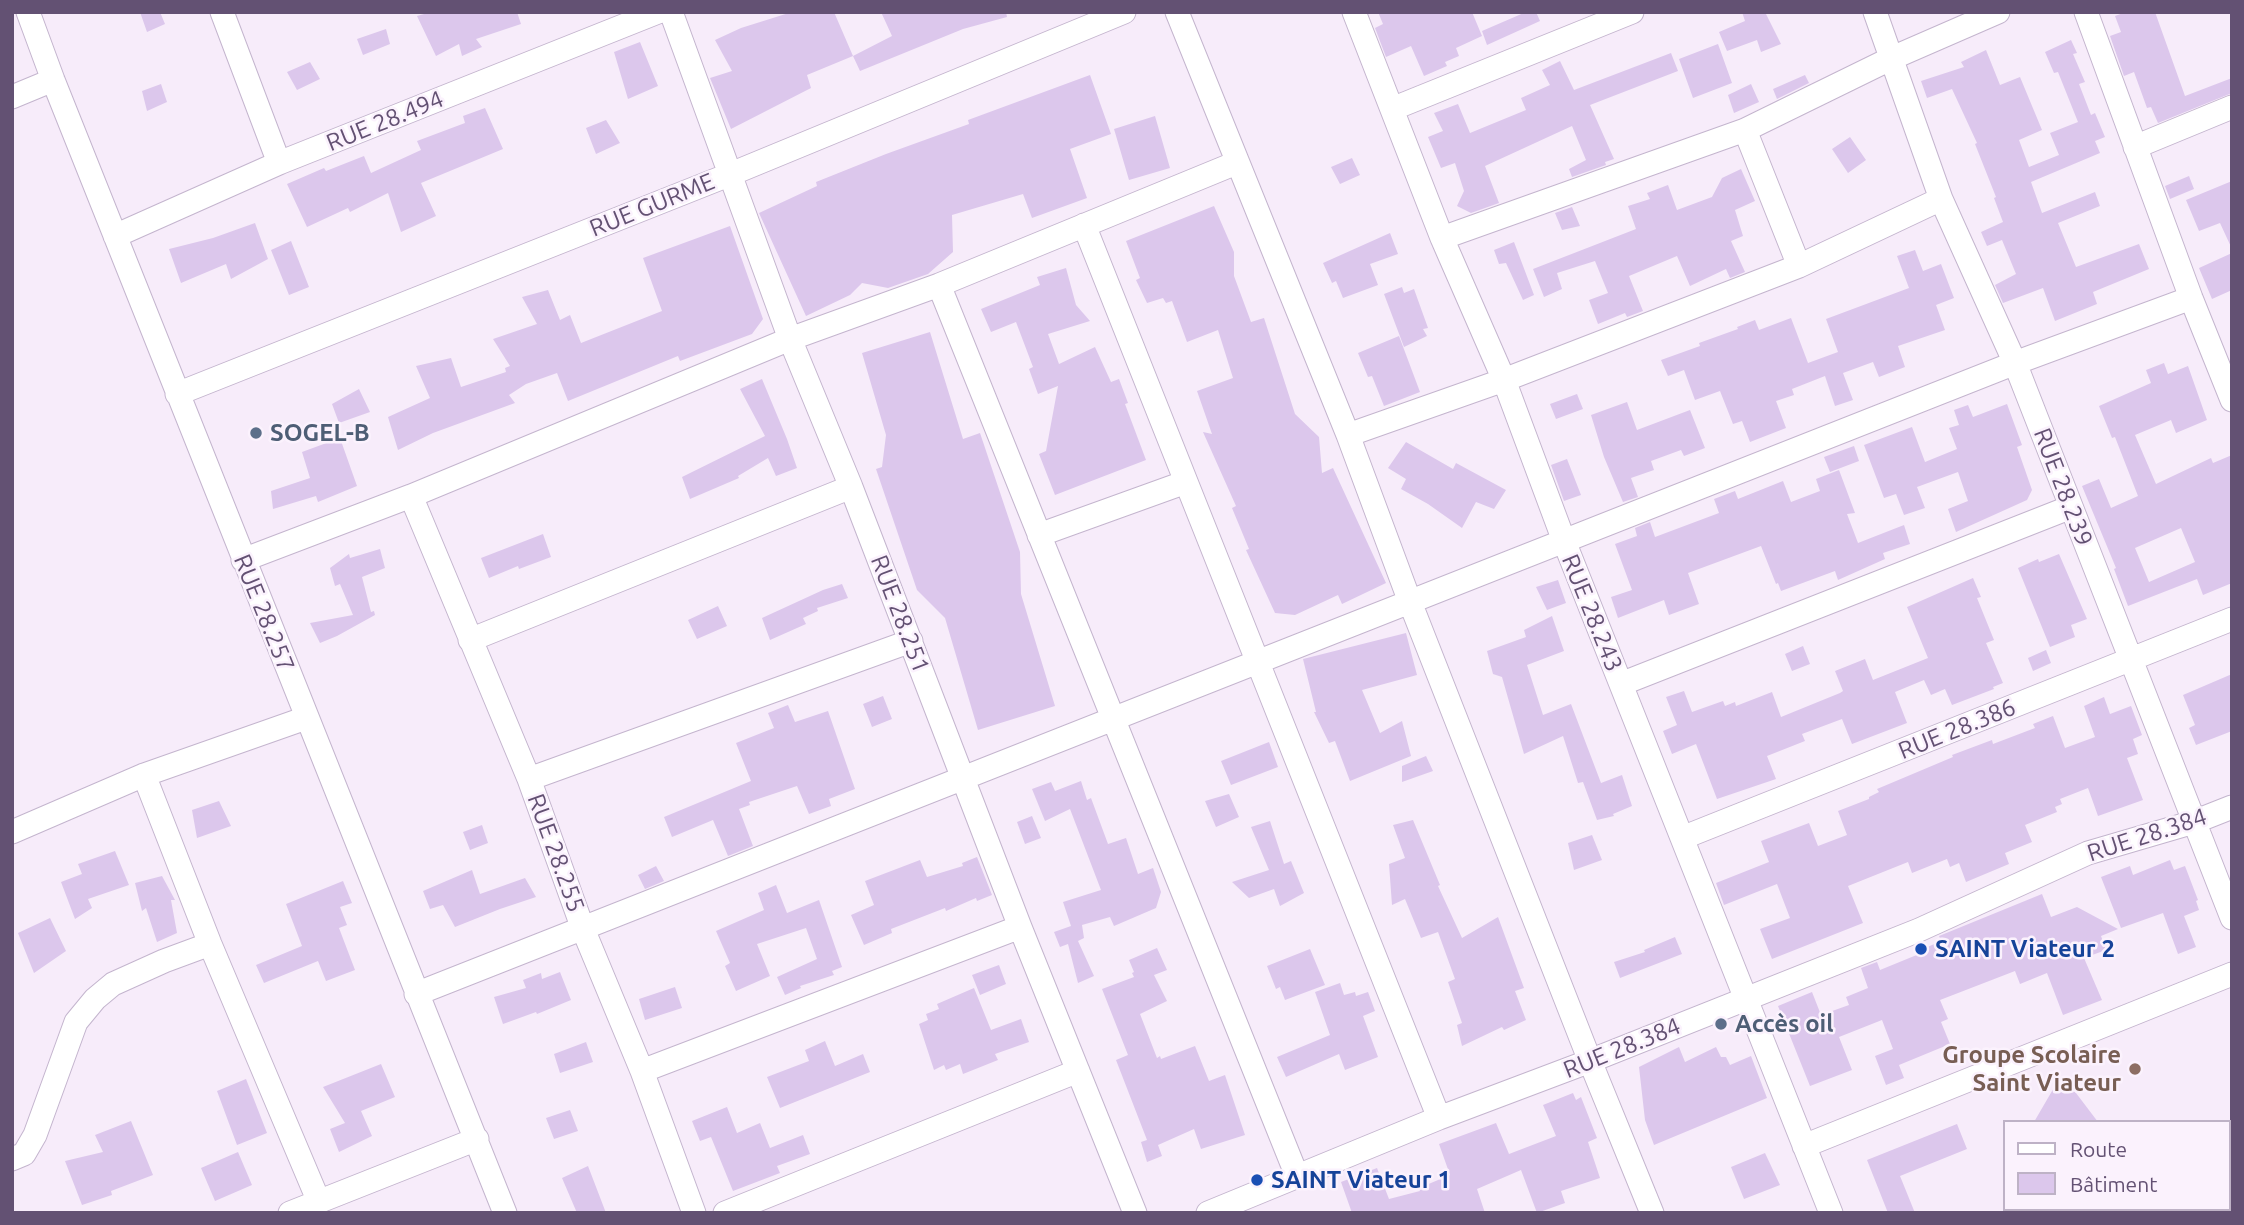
<!DOCTYPE html>
<meta charset="utf-8">
<style>
body{margin:0}
#map{position:relative;width:2244px;height:1225px;overflow:hidden;background:#f7ecfa;font-family:Ubuntu,sans-serif}
canvas{display:block}
.frame{position:absolute;inset:0;border:14px solid #635173;pointer-events:none}
.legend{position:absolute;left:2003px;top:1120px;width:228px;height:91px;box-sizing:border-box;background:#fbf2fd;border:2px solid #beb2c6;margin:0;padding:9px 12px;list-style:none;font-size:21px;color:#635173}
.legend li{display:flex;align-items:center;gap:14px;height:35px}
.legend b{width:35px;border:2px solid #beb2c6}
</style>
<div id="map">
<canvas width="2244" height="1225"></canvas>
<div class="frame"></div>
<ul class="legend">
<li><b style="height:9px;background:#fff"></b>Route</li>
<li><b style="height:19px;background:#dcc7ec"></b>Bâtiment</li>
</ul>
</div>
<script>
const c = document.querySelector('canvas').getContext('2d');
c.lineJoin = 'round';
function fill(path, color) {
  c.fillStyle = color;
  c.fill(path, 'evenodd');
}
function trace(path, color, width, dash) {
  c.strokeStyle = color;
  c.lineWidth = width;
  c.lineCap = dash ? 'butt' : 'round';
  c.setLineDash(dash || []);
  c.stroke(path);
}
function drawText(font, color, halo, rows, align = 'center') {
  c.font = font + ' Ubuntu,sans-serif';
  c.lineWidth = 5;
  c.setLineDash([]);
  c.textBaseline = 'middle';
  c.strokeStyle = halo;
  c.fillStyle = color;
  for (const [text, x, y, turn = 0] of rows) {
    c.save();
    c.translate(x, y);
    c.rotate((+turn || 0) * Math.PI / 180);
    c.textAlign = isNaN(turn) ? turn : align;
    if (halo) c.strokeText(text, 0, 0);
    c.fillText(text, 0, 0);
    c.restore();
  }
}
fill(new Path2D(`
 M140,12H160L165,24L147,32Z
 M431,12H517L521,24L476,39L482,47L462,56L459,44L436,56L417,16Z
 M792,12H834L853,56L807,75L811,88L731,129L710,78L732,71L715,40L741,28Z
 M881,12H1006L1007,17L963,29L860,71L853,56L892,36Z
 M1378,12H1472L1482,36L1456,48L1459,56L1445,62L1447,66L1424,76L1411,46L1386,57L1375,28L1383,24Z
 M1526,12H1536L1540,21L1487,45L1482,31Z
 M1742,12H1765L1781,44L1761,52L1757,40L1727,51L1719,32L1745,21Z
 M2126,12H2155L2185,96L2232,78V93L2158,123L2151,107L2147,108L2134,72L2124,76L2110,36L2121,32L2115,16Z
 M386,29L390,44L363,55L357,39Z
 M2071,40L2077,53L2073,54L2085,82L2079,84L2091,115L2095,113L2105,137L2095,141L2100,153L2031,182L2042,213L2095,192L2100,206L2058,223L2076,267L2139,244L2149,269L2093,292L2097,304L2055,321L2043,288L2003,303L1995,285L2016,274L2002,240L1987,246L1981,232L2003,222L1994,198L1996,197L1975,144L1977,143L1952,89L1927,98L1921,81L1964,67L1961,62L1986,50L2000,85L2020,77L2042,130L2019,140L2029,167L2059,155L2050,133L2078,122L2058,72L2054,73L2045,52Z
 M640,42L658,86L628,99L614,52Z
 M1718,44L1732,83L1693,98L1679,59Z
 M1671,53L1678,71L1590,105L1614,159L1605,162L1606,165L1572,177L1569,169L1586,160L1572,126L1485,166L1499,203L1471,213L1457,206L1464,191L1455,163L1441,168L1428,137L1443,131L1434,113L1458,104L1470,133L1526,110L1521,98L1550,85L1542,70L1560,61L1574,90Z
 M310,62L320,79L297,90L287,72Z
 M1090,75L1111,134L1070,149L1087,198L1032,218L1023,194L952,215L953,252L928,274L888,288L862,283L850,295L806,316L759,213L817,186L816,182L886,154L969,124L968,120Z
 M1805,75L1809,83L1777,99L1773,89Z
 M161,84L167,102L147,111L142,91Z
 M1751,84L1759,102L1734,113L1728,95Z
 M485,108L503,149L421,183L436,216L401,232L388,193L350,212L348,208L307,227L287,184L324,168L326,171L364,156L371,173L421,150L417,141L465,123L463,116Z
 M1155,116L1170,168L1129,180L1114,129Z
 M606,120L620,143L596,154L586,128Z
 M1850,137L1866,160L1848,173L1832,149Z
 M1352,158L1360,175L1340,184L1331,167Z
 M1741,169L1755,201L1735,210L1743,236L1731,241L1745,272L1730,278L1726,269L1690,286L1677,256L1629,276L1643,311L1627,317L1625,313L1598,324L1589,300L1608,293L1595,261L1557,273L1562,289L1544,297L1533,269L1636,229L1628,206L1650,199L1647,193L1668,185L1677,210L1712,197L1722,178Z
 M2189,176L2194,189L2170,199L2165,186Z
 M2232,181V249L2220,223L2199,231L2186,200Z
 M1214,206L1234,252V276L1251,322L1264,318L1295,414L1319,437L1322,473L1333,468L1386,583L1342,604L1338,595L1295,615L1275,613L1246,550L1249,549L1232,508L1236,506L1203,432L1212,434L1197,391L1233,378L1218,330L1187,342L1172,301L1166,303L1163,298L1147,303L1136,280L1140,278L1126,241Z
 M1572,207L1580,226L1562,230L1555,213Z
 M255,223L268,259L231,279L226,264L181,283L169,249L213,238Z
 M730,226L763,319L752,334L680,361L678,356L568,401L557,373L526,384L509,395L515,403L433,433L398,450L388,417L430,398L416,366L451,358L461,387L506,372L505,368L510,366L493,339L537,324L522,297L548,290L560,320L570,315L581,343L662,311L643,258Z
 M1390,233L1398,254L1370,264L1378,285L1343,298L1336,281L1332,283L1323,263Z
 M291,241L309,287L289,295L271,250Z
 M1514,242L1534,295L1523,300L1506,263L1499,264L1494,250Z
 M1915,250L1923,271L1941,264L1954,298L1936,305L1945,330L1898,346L1905,367L1879,377L1873,362L1843,373L1853,400L1835,406L1825,376L1792,389L1794,395L1776,401L1786,428L1750,442L1742,421L1733,424L1720,391L1695,400L1684,370L1668,376L1661,360L1700,346L1699,343L1738,329L1737,327L1755,320L1759,330L1791,318L1808,363L1838,352L1826,319L1909,288L1897,256Z
 M2232,253V290L2212,299L2199,268Z
 M1066,268L1076,305L1090,321L1048,334L1059,364L1095,347L1111,382L1119,379L1128,403L1125,404L1146,460L1055,495L1039,454L1046,451L1058,386L1038,394L1029,369L1033,367L1016,322L991,332L981,309L1040,285L1037,277Z
 M1402,287L1404,293L1414,289L1428,328L1423,329L1427,336L1404,347L1384,294Z
 M930,332L963,439L980,433L1020,552L1021,594L1055,706L978,730L945,618L917,590L876,469L882,467L886,435L862,353Z
 M1399,336L1420,392L1384,406L1372,376L1368,377L1358,353Z
 M2164,363L2168,374L2188,366L2207,420L2176,433L2171,420L2135,435L2156,484L2211,458L2213,463L2232,455V583L2203,595L2197,579L2128,606L2114,569L2116,568L2082,486L2099,479L2111,508L2138,496L2115,437L2112,438L2099,406L2151,383L2146,370ZM2181,528L2195,562L2149,582L2135,548Z
 M762,379L787,439L797,468L776,476L768,458L738,476L739,478L690,499L682,477L765,436L740,389Z
 M359,389L370,412L339,423L332,404Z
 M1577,394L1583,409L1556,419L1550,404Z
 M1627,402L1637,430L1690,410L1705,448L1684,456L1681,450L1651,461L1654,470L1631,478L1638,497L1623,502L1604,457L1591,415Z
 M2007,404L2022,445L2017,447L2032,490L2027,500L1956,532L1948,509L1968,501L1958,472L1917,487L1925,508L1904,515L1896,494L1884,498L1864,445L1912,427L1925,462L1957,449L1949,428L1959,425L1954,410L1968,405L1973,417Z
 M340,438L357,486L318,502L316,496L273,509L271,491L310,478L302,452Z
 M1406,442L1453,469L1456,463L1506,490L1494,509L1476,502L1462,528L1428,504L1401,489L1406,479L1388,468Z
 M1854,446L1859,461L1830,472L1824,457Z
 M1567,459L1581,495L1564,501L1551,465Z
 M1839,470L1855,513L1847,514L1858,543L1904,525L1910,544L1883,553L1885,559L1838,580L1835,571L1781,591L1778,583L1776,584L1761,546L1688,573L1699,604L1669,615L1664,600L1618,618L1611,597L1632,590L1615,544L1637,536L1635,528L1650,522L1655,537L1719,513L1714,499L1735,491L1738,499L1783,481L1791,502L1820,491L1816,479Z
 M543,534L551,557L519,569L518,566L489,578L481,558Z
 M380,549L385,568L362,577L371,612L374,611L375,615L337,636L320,643L310,623L353,615L340,584L335,586L330,568L349,554L350,558Z
 M2059,554L2087,619L2071,625L2075,637L2050,647L2018,568L2038,559L2039,562Z
 M1973,578L1981,597L1977,598L1994,640L1986,643L2003,683L1993,687L1994,689L1952,705L1945,689L1931,695L1924,680L1895,692L1907,723L1852,744L1842,719L1802,734L1805,741L1767,756L1776,779L1717,799L1696,744L1672,754L1663,731L1677,725L1666,697L1684,691L1692,712L1723,701L1725,706L1735,702L1736,706L1772,692L1781,717L1840,693L1843,691L1835,671L1865,659L1873,680L1928,658L1907,607Z
 M1558,580L1566,603L1547,610L1536,587Z
 M842,584L848,598L817,608L818,611L803,618L806,624L770,640L762,618L823,590Z
 M718,606L727,626L697,639L688,620Z
 M1552,616L1564,651L1527,665L1543,715L1571,704L1601,783L1622,775L1632,806L1613,814L1614,816L1597,820L1583,782L1578,783L1563,736L1524,754L1502,677L1493,674L1487,651L1526,637L1524,630Z
 M1406,633L1417,675L1362,690L1380,733L1402,721L1411,756L1350,781L1335,741L1329,743L1314,712H1316L1303,659Z
 M1803,646L1810,664L1792,671L1785,654Z
 M2046,650L2051,663L2033,671L2028,658Z
 M2232,674V731L2196,745L2189,728L2195,725L2183,695Z
 M883,696L892,719L872,727L863,704Z
 M2104,697L2110,714L2131,706L2142,735L2133,739L2138,754L2127,758L2143,800L2098,816L2088,788L2060,799L2062,804L2055,807L2057,812L2025,825L2032,842L2005,853L2009,864L1966,882L1959,863L1950,867L1947,859L1912,873L1908,862L1848,886L1863,923L1772,959L1760,929L1790,918L1777,884L1724,905L1716,883L1769,862L1761,841L1809,823L1818,846L1847,835L1838,811L1869,799V797L1879,792L1877,789L1953,757L1952,755L1992,740L1993,744L2035,728L2033,724L2053,716L2065,748L2095,737L2084,706Z
 M788,705L795,722L828,711L855,789L829,799L831,806L809,814L797,786L749,802L750,805L739,809L753,846L728,856L713,820L672,837L664,817L751,781L736,743L774,728L768,713Z
 M1269,742L1278,767L1231,785L1221,761Z
 M1426,756L1433,771L1402,782V766Z
 M1081,781L1087,800L1091,798L1108,844L1126,838L1138,874L1153,868L1161,892L1156,908L1114,926L1110,917L1082,925L1084,938L1078,941L1094,976L1078,983L1068,944L1060,947L1054,932L1071,926L1063,902L1101,890L1070,809L1045,821L1032,789L1051,782L1055,791Z
 M1229,794L1239,817L1216,827L1205,801Z
 M219,801L231,826L197,838L192,810Z
 M1032,816L1041,838L1025,844L1017,822Z
 M1413,820L1440,885L1438,886L1462,938L1498,917L1524,988L1515,991L1526,1020L1504,1030L1502,1027L1462,1046L1457,1025L1462,1023L1448,982L1455,979L1438,932L1421,938L1405,899L1392,905L1389,864L1405,858L1393,825Z
 M1270,821L1284,864L1291,861L1304,893L1280,906L1274,889L1249,898L1232,882L1269,870L1251,827Z
 M482,825L488,843L470,850L463,832Z
 M1592,835L1602,860L1574,870L1568,843Z
 M115,851L129,885L88,899L92,908L75,919L61,882L82,874L78,864Z
 M977,857L992,895L977,901L976,898L946,911L945,908L891,929L892,933L864,945L851,915L874,905L865,881L920,860L927,877L963,866L962,863Z
 M2170,860L2174,870L2185,866L2198,900L2196,901L2199,910L2184,916L2196,947L2178,954L2163,913L2121,928L2101,877L2130,866L2133,875Z
 M656,866L664,881L645,889L638,875Z
 M472,870L480,894L525,878L536,897L500,909L455,927L443,905L430,909L423,891Z
 M162,876L175,900H171L177,933L157,942L146,908L142,911L135,883Z
 M343,881L352,903L340,907L347,925L339,928L355,970L326,981L318,961L264,983L256,965L302,946L286,904Z
 M776,885L787,913L819,900L842,967L832,971L834,975L800,986L801,988L785,995L777,977L817,959L806,928L757,944L770,976L736,991L725,966L730,963L716,931L764,910L758,893Z
 M2042,894L2051,917L2077,907L2118,929L2101,936L2106,950L2084,958L2102,1000L2063,1015L2047,973L2020,984L2015,971L1940,1000L1948,1019L1941,1022L1950,1044L1899,1065L1904,1078L1886,1085L1875,1056L1893,1049L1882,1020L1839,1037L1852,1070L1810,1086L1778,1006L1812,992L1821,1015L1849,1005L1846,997L1868,988L1861,968L1877,962L1880,970L1924,952L1923,949L1941,941L1939,936Z
 M50,918L66,951L34,973L18,933Z
 M1675,937L1682,954L1620,978L1614,962L1645,952L1644,950Z
 M1157,948L1167,970L1154,975L1167,1001L1140,1014L1157,1058L1160,1056L1161,1059L1195,1046L1209,1081L1225,1075L1245,1135L1201,1149L1194,1129L1158,1145L1162,1156L1147,1162L1141,1142L1147,1140L1116,1060L1128,1055L1102,989L1134,977L1132,973L1134,972L1129,960Z
 M1310,949L1325,985L1285,1000L1280,987L1276,989L1267,966Z
 M999,965L1006,984L980,995L972,975Z
 M560,972L571,1000L537,1014L536,1012L503,1024L494,997L526,988L523,980L541,973L542,979Z
 M1340,983L1344,995L1355,992L1356,996L1368,992L1375,1011L1363,1016L1378,1057L1345,1070L1339,1054L1286,1077L1277,1057L1330,1035L1315,992Z
 M675,987L682,1008L645,1020L639,999Z
 M974,988L991,1030L1021,1019L1029,1042L995,1054L998,1060L963,1074L960,1064L946,1070L944,1065L934,1070L919,1024L928,1020L926,1014L939,1009L937,1004Z
 M825,1041L835,1066L863,1054L870,1072L780,1108L767,1077L809,1061L805,1050Z
 M586,1042L593,1062L560,1073L554,1054Z
 M1679,1047L1685,1062L1716,1047L1721,1057H1726L1730,1065L1751,1056L1767,1098L1654,1145L1645,1120L1639,1067Z
 M381,1064L395,1097L361,1111L372,1136L339,1152L330,1129L345,1123L323,1087Z
 M246,1079L267,1133L237,1145L217,1091Z
 M2059,1079L2076,1093L2098,1122H2034Z
 M1573,1093L1576,1100L1581,1097L1597,1138L1588,1142L1600,1178L1561,1191L1565,1203L1537,1213L1521,1170L1477,1189L1485,1213H1352L1341,1182L1377,1168L1389,1199L1420,1191L1419,1188L1450,1175L1439,1144L1496,1123L1509,1154L1556,1136L1543,1105Z
 M727,1107L737,1133L760,1123L770,1148L803,1135L810,1154L777,1166L780,1173L733,1191L711,1137L700,1141L692,1121Z
 M570,1110L578,1131L554,1139L546,1118Z
 M131,1121L153,1175L111,1191L112,1195L82,1205L65,1161L103,1152L95,1135Z
 M1957,1124L1967,1149L1900,1176L1915,1213H1888L1867,1160Z
 M238,1152L252,1185L215,1201L201,1168Z
 M1765,1153L1780,1185L1744,1199L1731,1167Z
 M588,1166L606,1213H577L562,1178Z`), '#dcc7ec');
const minor = new Path2D(`
 M28,12L53,80L505,1213
 M222,12L279,163
 M671,12L790,339L851,487L1020,927L1135,1213
 M1177,12L1348,435L1410,602L1590,1061L1652,1213
 M1354,12L1442,238L1504,380L1564,541L1831,1213
 M1875,12L1941,199L2015,363L2232,918
 M2086,12L2191,298L2232,400
 M12,97L53,80
 M1392,109L1632,12
 M1745,130L1799,266
 M2135,147L2232,107
 M1084,225L1439,1118
 M115,236L279,163L658,12
 M1442,238L1745,130L1890,59L1998,12
 M939,285L1297,1176
 M177,394L731,174L1124,12
 M1348,435L1504,380L1799,266L1941,199
 M411,496L529,779L583,929L642,1071L694,1213
 M1039,535L1186,482
 M243,560L411,496L790,339L939,285L1236,163
 M470,640L851,487
 M1621,684L2071,507
 M144,775L210,944L319,1202
 M529,779L911,641
 M12,832L144,775L306,718
 M1682,838L2232,619
 M416,994L2015,363L2191,298
 M642,1071L1020,927
 M1804,1146L2232,974
 M12,1159L24,1154L35,1135L76,1022L95,999L113,984L164,961L210,944
 M290,1213L477,1139
 M725,1213L1078,1071
 M1208,1213L1439,1118L1590,1061L1919,930L2088,853L2194,822L2232,807`);
trace(minor, '#c4b5ce', 25);
trace(minor, '#fff', 23);
for (const [x, y, r, color] of [
 [256,433,7,"#5c6f8a"],
 [1921,949,7,"#1a4fb4"],
 [1721,1024,7,"#5c6f8a"],
 [2135,1069,7,"#8d6e63"],
 [1257,1180,7,"#1a4fb4"]
]) {
  const dot = new Path2D();
  dot.arc(x, y, r, 0, 2 * Math.PI);
  c.fillStyle = color;
  c.fill(dot);
  trace(dot, '#fbf2fd', 2.5);
}
drawText('24px', '#635173', '#fbf2fd', [
 ["RUE 28.494",385,121,-22],
 ["RUE GURME",652,205,-22],
 ["RUE 28.239",2063,487,69],
 ["RUE 28.257",264,613,68],
 ["RUE 28.243",1592,613,68],
 ["RUE 28.251",900,614,69],
 ["RUE 28.386",1957,729,-22],
 ["RUE 28.384",2147,835,-18],
 ["RUE 28.255",556,853,70],
 ["RUE 28.384",1622,1048,-22]
]);
drawText('bold 24px', '#4e5e75', '#fbf2fd', [
 ["SOGEL-B",270,433],
 ["Accès oil",1735,1024]
], 'left');
drawText('bold 24px', '#164399', '#fbf2fd', [
 ["SAINT Viateur 2",1935,949],
 ["SAINT Viateur 1",1271,1180]
], 'left');
drawText('bold 24px', '#785e54', '#fbf2fd', [
 ["Groupe Scolaire",2121,1055],
 ["Saint Viateur",2121,1083]
], 'right');
</script>
